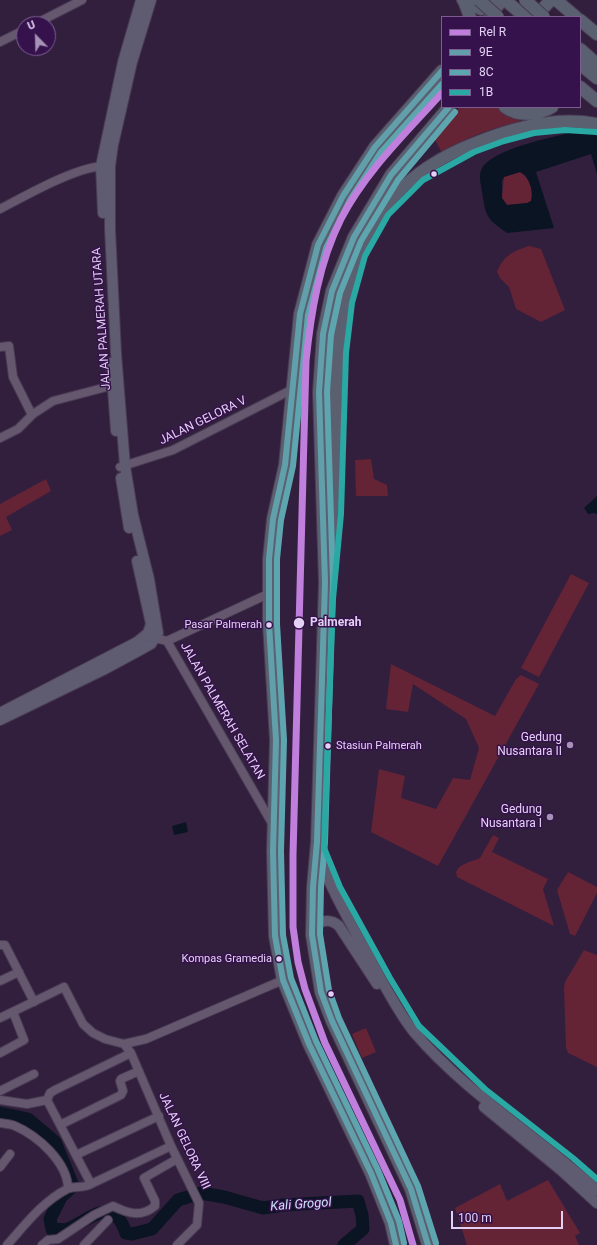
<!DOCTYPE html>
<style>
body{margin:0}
#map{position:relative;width:597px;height:1245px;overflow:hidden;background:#321f3e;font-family:Roboto,sans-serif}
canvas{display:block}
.legend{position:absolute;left:441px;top:16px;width:140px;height:92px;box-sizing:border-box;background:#35124b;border:1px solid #7b5e8f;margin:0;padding:5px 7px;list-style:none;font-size:12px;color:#e3d0f4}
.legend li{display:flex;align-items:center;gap:8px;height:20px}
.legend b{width:20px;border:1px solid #7b5e8f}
.north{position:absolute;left:16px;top:16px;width:40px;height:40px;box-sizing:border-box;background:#35124b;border:1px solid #7b5e8f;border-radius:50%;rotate:337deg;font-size:11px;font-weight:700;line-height:16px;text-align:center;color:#e3d0f4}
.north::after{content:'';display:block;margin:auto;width:14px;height:18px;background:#a592b4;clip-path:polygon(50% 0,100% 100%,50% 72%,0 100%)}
.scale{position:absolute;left:451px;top:1211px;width:112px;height:18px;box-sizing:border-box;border:2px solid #e3d0f4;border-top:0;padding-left:5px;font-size:12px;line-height:14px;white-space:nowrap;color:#e3d0f4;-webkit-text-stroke:3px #35124b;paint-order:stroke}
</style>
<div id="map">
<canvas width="597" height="1245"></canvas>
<ul class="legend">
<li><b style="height:5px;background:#c07fdc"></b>Rel R</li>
<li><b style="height:5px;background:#619faa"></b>9E</li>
<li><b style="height:5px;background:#5ea6af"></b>8C</li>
<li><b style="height:5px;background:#2aa8a4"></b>1B</li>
</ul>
<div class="north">U</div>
<div class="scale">100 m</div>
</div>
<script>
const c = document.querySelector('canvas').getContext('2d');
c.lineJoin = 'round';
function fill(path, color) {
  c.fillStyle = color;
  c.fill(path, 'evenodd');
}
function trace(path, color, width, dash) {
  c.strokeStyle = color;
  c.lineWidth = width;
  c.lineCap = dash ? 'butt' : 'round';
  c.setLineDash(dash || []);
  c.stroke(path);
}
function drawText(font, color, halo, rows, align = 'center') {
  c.font = font + ' Roboto,sans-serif';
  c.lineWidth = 3;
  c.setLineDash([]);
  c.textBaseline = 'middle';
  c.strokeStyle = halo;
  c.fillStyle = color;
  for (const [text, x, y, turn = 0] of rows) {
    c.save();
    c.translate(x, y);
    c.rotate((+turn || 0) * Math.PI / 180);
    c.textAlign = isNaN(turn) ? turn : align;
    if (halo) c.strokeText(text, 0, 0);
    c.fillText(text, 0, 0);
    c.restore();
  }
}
fill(new Path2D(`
 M460,107H497L519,118L520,122C488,129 470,136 442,153L432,134Z
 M520,172C529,176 534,191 531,201L527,203L507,205L502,198L504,177Z
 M529,246L541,249L565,310L541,322L516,309L509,287L500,278L497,272C503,256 513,251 529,246Z
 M371,459L374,479L387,485L388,496H356L355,460Z
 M46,479L51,491L6,517L12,530L0,536V504Z
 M571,574L589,583L539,677L521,668Z
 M391,664L495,716L516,679L521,675L539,684L438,866L371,832L379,769L405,776L401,798L436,809L453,778L470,780L479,748L466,719L413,684L408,712L386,709Z
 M493,835L499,838L492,852L548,879L543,889L554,926L457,877L456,872C460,863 471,862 480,858Z
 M568,872L597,887V893L575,936L570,934L557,890Z
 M584,950L597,955V1067L568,1053L566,1048L564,988L565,982Z
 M366,1028L376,1052L362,1058L352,1034Z
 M548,1180L580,1233L575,1236L579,1245H467L455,1208L500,1184L507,1201Z`), '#652336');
fill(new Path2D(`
 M577,131H584L597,136V174L591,154L536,172L554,228L507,233C486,218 486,217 482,192C481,184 478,175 482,168C494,148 555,137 577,131ZM520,172C529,176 534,191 531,201L527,203L507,205L502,198V181L504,177Z
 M597,496V514L594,513L588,514L584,508Z
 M186,822L188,832L174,835L172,826Z`), '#0b1422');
trace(new Path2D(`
 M0,1113L28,1119L55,1142L73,1186L61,1197L50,1219L52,1229C57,1229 66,1231 70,1228C93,1217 113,1196 126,1233L132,1234L152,1229L178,1200L201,1193L224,1197L263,1208L283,1205L358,1201L362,1215L363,1229L344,1245`), '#0b1422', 13);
const minor = new Path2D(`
 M35,24L82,0
 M0,42L24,30
 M0,209C27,195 77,166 106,166
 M0,347L9,346L13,377L32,415
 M0,438L18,429L33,414L53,401L118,384
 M120,467L173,450L293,389
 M155,638L167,641L273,825
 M167,641L268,594
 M0,945H5L34,1002
 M0,981L19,972
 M0,1018L64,987L83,1024L93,1033L105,1039L124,1044L146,1039L283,980
 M124,1044L131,1053L171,1146L199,1203L197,1225L177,1245
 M0,1053L24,1040L13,1012
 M0,1091L34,1074
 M0,1100L27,1104L47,1100L50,1093L55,1090L131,1053
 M47,1100L91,1184L171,1146
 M0,1123C5,1124 11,1124 15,1126C38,1136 67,1162 68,1188
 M60,1125L121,1095L123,1091L120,1081L121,1079L139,1071
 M76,1155L159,1116
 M0,1167L10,1154
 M7,1245C25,1225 42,1202 67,1189C74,1185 84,1189 91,1184
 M42,1245L48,1240L58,1239L94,1215L113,1206C127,1213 141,1218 155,1206V1201L144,1178L177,1159
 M84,1245L108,1220`);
const major = new Path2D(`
 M489,17L504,0
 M103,213L101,166L123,62L141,0
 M111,363L116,431
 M121,478L129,528
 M0,713L137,642L148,633L151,624L137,561
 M0,720L105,669L142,649L151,644L158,633L149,579L133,515L125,466L116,353L110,229V166L113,145L132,62L151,0
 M317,851C330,888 350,922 369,957C382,981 397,1011 414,1032C466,1093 537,1136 597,1190
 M312,934L317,924C326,919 332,920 339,926L377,984
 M484,1107L562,1171L597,1203`);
const highway = new Path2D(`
 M463,0L481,9L496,0
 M505,0L525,17
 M556,0L576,17
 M464,1L470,17
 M535,17L551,0
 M580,20L597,34
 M580,49L597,64
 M580,64L597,78
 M580,87L597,101
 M505,107C518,117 539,115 552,107
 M330,542C348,394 297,214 473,144C512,128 556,116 597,124
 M396,1245L391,1223L371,1173L309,1044L283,980L275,936L273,851L276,740L269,624V559L273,519L285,465L300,314L318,245L343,196L375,147L442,71
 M428,1245L411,1189L332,1021L321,992L312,935L313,887L317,842L325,582L319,392L323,334L332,291L354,237L391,175L449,107`);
trace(minor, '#493b53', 10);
trace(major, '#493b53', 12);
trace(highway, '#493b53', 14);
trace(minor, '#64576e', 8);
trace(major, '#5f5b70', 10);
trace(highway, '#5b6071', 12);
const highwayBridge = new Path2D(`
 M479,0L498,17
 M525,0L544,17`);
trace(highwayBridge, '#493b53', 14, []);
trace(highwayBridge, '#5b6071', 12);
trace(new Path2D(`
 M396,1245L391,1223L371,1173L309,1044L283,980L275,936L273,851L276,740L269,624V559L273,519L285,465L300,314L318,245L343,196L375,147L442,71
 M428,1245L411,1189L332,1021L321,992L312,935L313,887L317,842L325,582L319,392L323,334L332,291L354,237L391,175L449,107`), '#619faa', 6);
trace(new Path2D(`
 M404,1243L399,1221L378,1170L316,1041L291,978L283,935L281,851L284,740L277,624V559L281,520L293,466L308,315L326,248L350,200L381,152L442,84
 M436,1243L418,1186L339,1018L329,990L320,934L321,887L325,842L333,582L327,392L331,335L340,293L361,241L398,180L455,112`), '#5ea6af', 6);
trace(new Path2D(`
 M596,132L565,130L534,133L504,141L474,152L423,180L388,215L365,256L352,303L346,353L341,514L333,599L324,848L340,887L390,978L419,1026L485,1089L573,1158L597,1179`), '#2aa8a4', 6);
trace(new Path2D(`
 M413,1245L400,1200L325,1043L305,989L298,962L293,927V855L306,361C311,312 319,263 341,219C366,171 406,133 442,93`), '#c07fdc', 7);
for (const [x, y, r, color] of [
 [434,174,3.5,"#e3d0f4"],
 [299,623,6,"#e3d0f4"],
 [269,625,3.5,"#e3d0f4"],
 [570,745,4,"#a592b4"],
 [328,746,3.5,"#e3d0f4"],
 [550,817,4,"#a592b4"],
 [279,959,3.5,"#e3d0f4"],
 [331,994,3.5,"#e3d0f4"]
]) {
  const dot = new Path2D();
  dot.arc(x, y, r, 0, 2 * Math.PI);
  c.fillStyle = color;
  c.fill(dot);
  trace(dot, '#35124b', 1.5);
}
drawText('11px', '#e3d0f4', '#35124b', [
 ["Pasar Palmerah",262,625],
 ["Stasiun Palmerah",336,746,"left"],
 ["Kompas Gramedia",272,959]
], 'right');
drawText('12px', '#e3d0f4', '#35124b', [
 ["JALAN PALMERAH UTARA",102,319,-94],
 ["JALAN GELORA V",203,421,-26],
 ["JALAN PALMERAH SELATAN",222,711,60],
 ["JALAN GELORA VIII",184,1141,65]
]);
drawText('bold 12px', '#e3d0f4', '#35124b', [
 ["Palmerah",310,623]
], 'left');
drawText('12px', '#e3d0f4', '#35124b', [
 ["Gedung",562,738],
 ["Nusantara II",562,752],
 ["Gedung",542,810],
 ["Nusantara I",542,824]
], 'right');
drawText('italic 13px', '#cbe0f6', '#35124b', [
 ["Kali Grogol",301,1205,-4]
]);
</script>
